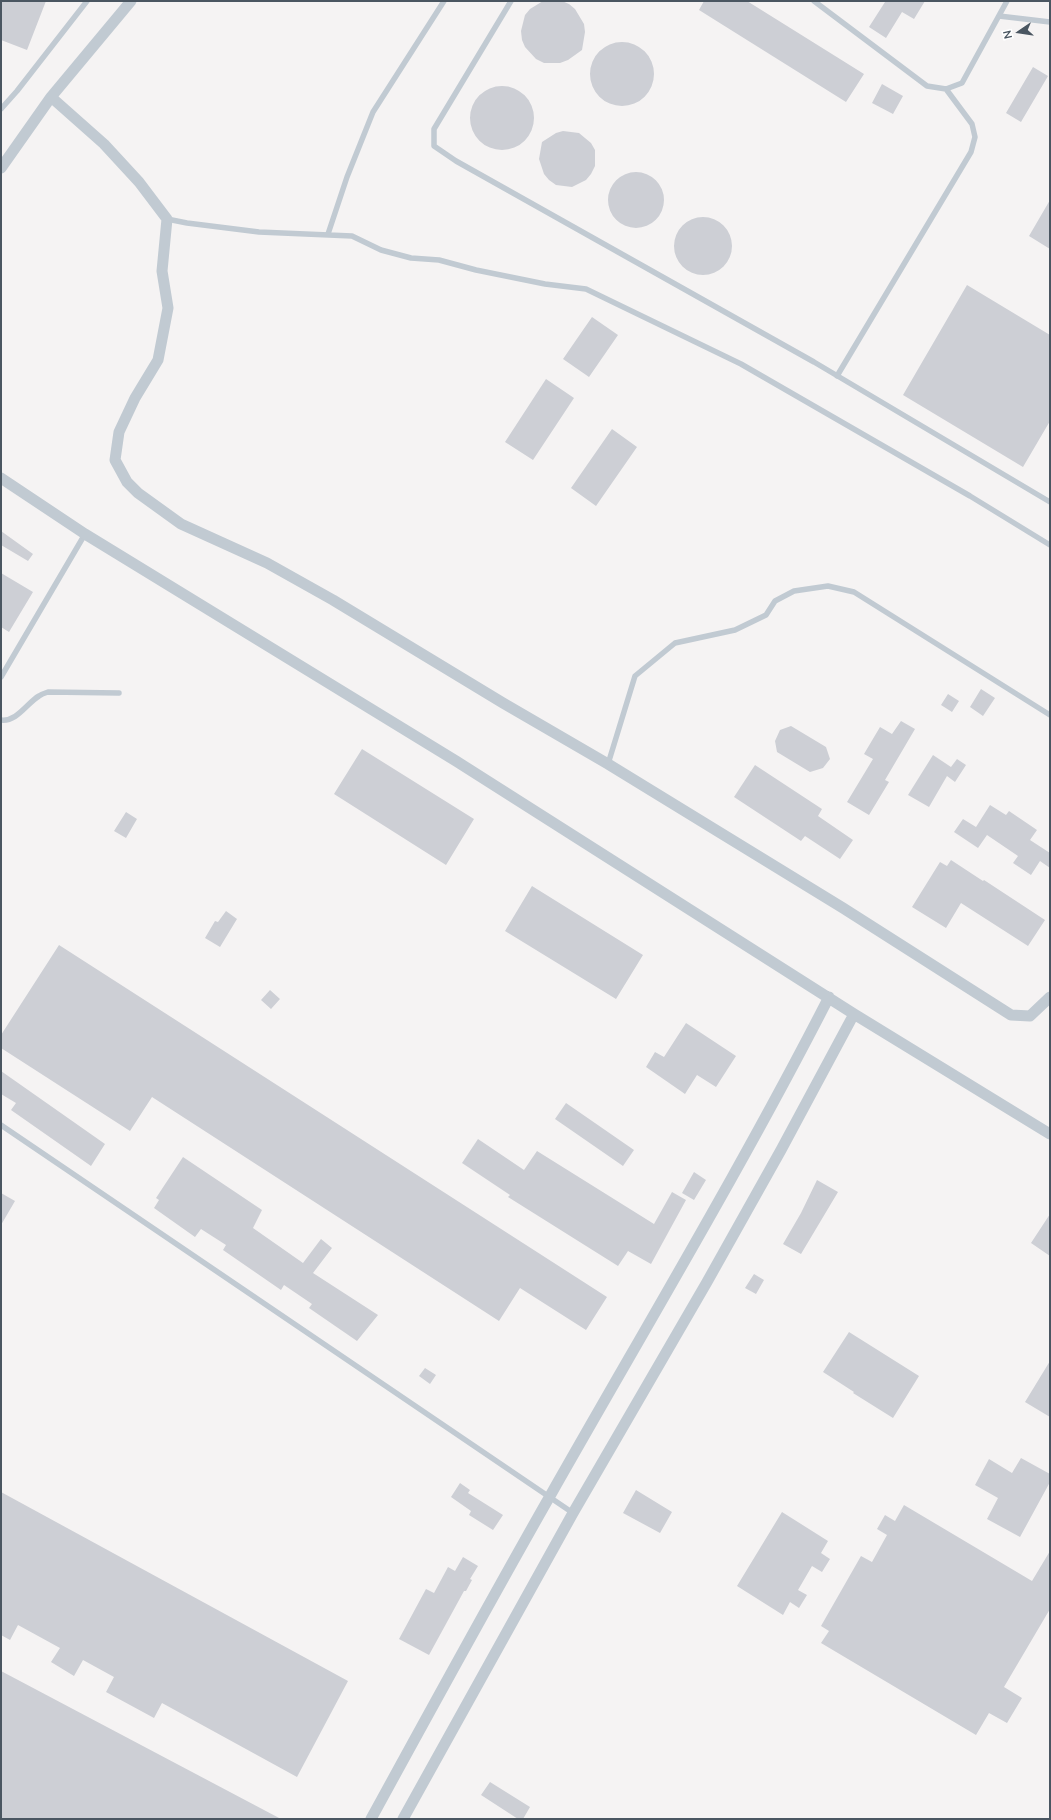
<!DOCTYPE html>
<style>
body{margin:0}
#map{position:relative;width:1051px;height:1820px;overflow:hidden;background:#f5f3f3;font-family:Mulish,sans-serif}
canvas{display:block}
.frame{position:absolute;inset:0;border:2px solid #4a5661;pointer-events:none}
.north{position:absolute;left:999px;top:12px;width:40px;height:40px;-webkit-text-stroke:3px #fff;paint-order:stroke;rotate:257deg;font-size:11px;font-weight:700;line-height:16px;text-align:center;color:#4a5661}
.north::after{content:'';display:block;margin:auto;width:14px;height:18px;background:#4a5661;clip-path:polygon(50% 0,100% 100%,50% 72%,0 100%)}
</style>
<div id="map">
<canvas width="1051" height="1820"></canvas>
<div class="frame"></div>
<div class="north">N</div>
</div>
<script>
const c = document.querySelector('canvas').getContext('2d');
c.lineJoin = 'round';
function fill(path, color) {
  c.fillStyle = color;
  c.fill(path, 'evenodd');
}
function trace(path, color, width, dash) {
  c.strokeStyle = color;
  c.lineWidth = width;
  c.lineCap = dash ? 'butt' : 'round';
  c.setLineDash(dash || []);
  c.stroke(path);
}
fill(new Path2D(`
 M1,1H46L27,50L1,40Z
 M543,1H562L569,4L575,9L584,24L585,32L582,50L568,60L560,63H544L536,59L525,47L522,40L521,31L525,15L530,9Z
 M704,1H747L864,74L846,102L699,10Z
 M883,1H925L914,19L902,12L886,38L869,27L885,2Z
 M590 74a32 32 0 1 1 64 0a32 32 0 1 1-64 0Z
 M1033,67L1048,76L1021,122L1006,113Z
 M882,84L903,96L893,114L872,103Z
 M470 118a32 32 0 1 1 64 0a32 32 0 1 1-64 0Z
 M563,131L579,133L591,143L595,150V166L591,174L586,180L572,187L556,185L549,180L544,174L539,159L542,142L556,133Z
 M608 200a28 28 0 1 1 56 0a28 28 0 1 1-56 0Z
 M1050,200V249L1029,236Z
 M674 246a29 29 0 1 1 58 0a29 29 0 1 1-58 0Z
 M967,285L1050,335V421L1023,467L903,395Z
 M592,317L618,335L589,377L563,359Z
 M546,379L574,398L533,460L505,442Z
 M612,429L637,447L596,506L571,488Z
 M1,531L33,554L28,561L1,545Z
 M1,573L33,592L9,632L1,627Z
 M981,689L995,698L983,716L970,707Z
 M948,694L959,701L952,712L941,705Z
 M901,721L915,729L885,780L889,782L869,815L847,802L873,759L864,754L880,727L892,734Z
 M791,726L826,747L830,759L823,768L810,772L777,752L775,741L780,730Z
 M362,749L474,819L446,865L334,794Z
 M933,755L951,767L957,759L966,765L955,782L947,776L929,807L908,795Z
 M755,765L822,809L818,816L853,840L840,859L805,836L801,841L734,797Z
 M990,805L1006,815L1009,811L1037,830L1030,840L1050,853V868L1040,861L1031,875L1013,863L1018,856L987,835L978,848L954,832L963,819L976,827Z
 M126,812L137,819L126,838L114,831Z
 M951,860L983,881L984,880L1045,920L1028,946L961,903L946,928L912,907L940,862L947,866Z
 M532,886L643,955L616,999L505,931Z
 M226,911L237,919L220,947L205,938L215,921L218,922Z
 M59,945L607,1297L586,1330L520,1288L499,1321L152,1097L130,1131L1,1048V1035Z
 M270,990L280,999L271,1009L261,1000Z
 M686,1023L736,1056L716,1087L697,1075L685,1094L646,1067L655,1052L664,1057Z
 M1,1071L105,1144L91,1166L11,1110L16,1103L1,1094Z
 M566,1103L634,1150L623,1166L555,1119Z
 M478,1139L524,1170L537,1151L654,1224L672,1192L686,1200L651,1264L628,1251L618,1266L508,1197L510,1195L462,1163Z
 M183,1157L262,1210L253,1228L303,1263L321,1239L332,1248L313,1273L378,1315L357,1341L309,1308L312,1304L284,1285L281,1290L223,1250L226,1245L201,1229L195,1237L154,1208L159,1200L156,1198Z
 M694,1172L706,1180L694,1200L682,1193Z
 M817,1180L838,1192L801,1254L783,1244L801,1213Z
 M1,1193L15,1201L1,1225Z
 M1050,1214V1256L1031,1243Z
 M754,1274L764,1280L756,1294L745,1288Z
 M849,1332L919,1376L893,1418L853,1393L854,1392L823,1372Z
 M1050,1361V1417L1025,1402Z
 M425,1368L436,1375L430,1384L419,1376Z
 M1021,1458L1050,1474V1482L1020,1537L987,1519L998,1498L975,1485L989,1459L1012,1473Z
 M460,1483L470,1490L468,1493L503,1515L493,1530L469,1515L471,1511L451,1497Z
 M636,1490L672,1512L660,1533L623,1513Z
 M1,1492L348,1681L297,1777L162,1703L154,1718L106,1692L114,1677L83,1660L74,1676L51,1662L60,1648L18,1625L10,1640L1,1635Z
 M904,1505L1032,1581L1050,1551V1609L1004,1687L1022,1698L1007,1723L989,1713L976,1735L821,1643L829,1631L821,1626L861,1556L872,1562L887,1535L877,1529L885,1515L895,1521Z
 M782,1512L828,1541L821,1553L830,1559L822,1572L812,1566L798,1590L807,1595L799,1608L790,1602L783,1615L737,1586Z
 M463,1557L478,1566L470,1579L472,1580L466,1591H464L429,1655L399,1639L426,1589L434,1593L448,1567L455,1571Z
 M1,1671L281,1819H1Z
 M490,1782L530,1807L523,1819H518L481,1795Z`), '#cdcfd5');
trace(new Path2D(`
 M511,1L434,129V146L456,161L814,362L1050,502
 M814,1L927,86L946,89L962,83L1007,1
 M999,16L1050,22
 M1,109L17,91L87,1
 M167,219L187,223L259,232L352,236L381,250L411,258L439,260L476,270L545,284L586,289L741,364L970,496L1050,545
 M328,234L347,177L373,112L444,1
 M837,376L971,152L975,137L972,124L946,89
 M1,677L85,534
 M1,720C17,722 27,703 39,696C42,694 45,693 48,692L119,693
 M608,764L635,676L675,643L735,630L766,615L775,601L794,591L828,586L854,592L1050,715
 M1,1125L573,1513`), '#c1cad2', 5.5);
trace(new Path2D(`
 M51,97L104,144L139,182L167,219L162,271L168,308L158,360L135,398L119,432L115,460L127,482L138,493L181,524L267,563L333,600L503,703L608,764L843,908L1011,1015L1030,1016L1050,997
 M1,168L51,97L131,1
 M1,478L85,534L456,761L854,1014L1050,1134
 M371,1819C430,1711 489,1603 550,1496C644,1330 742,1167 829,997
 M403,1819L573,1513L707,1282L781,1150L854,1014`), '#c1cad2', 11);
</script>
